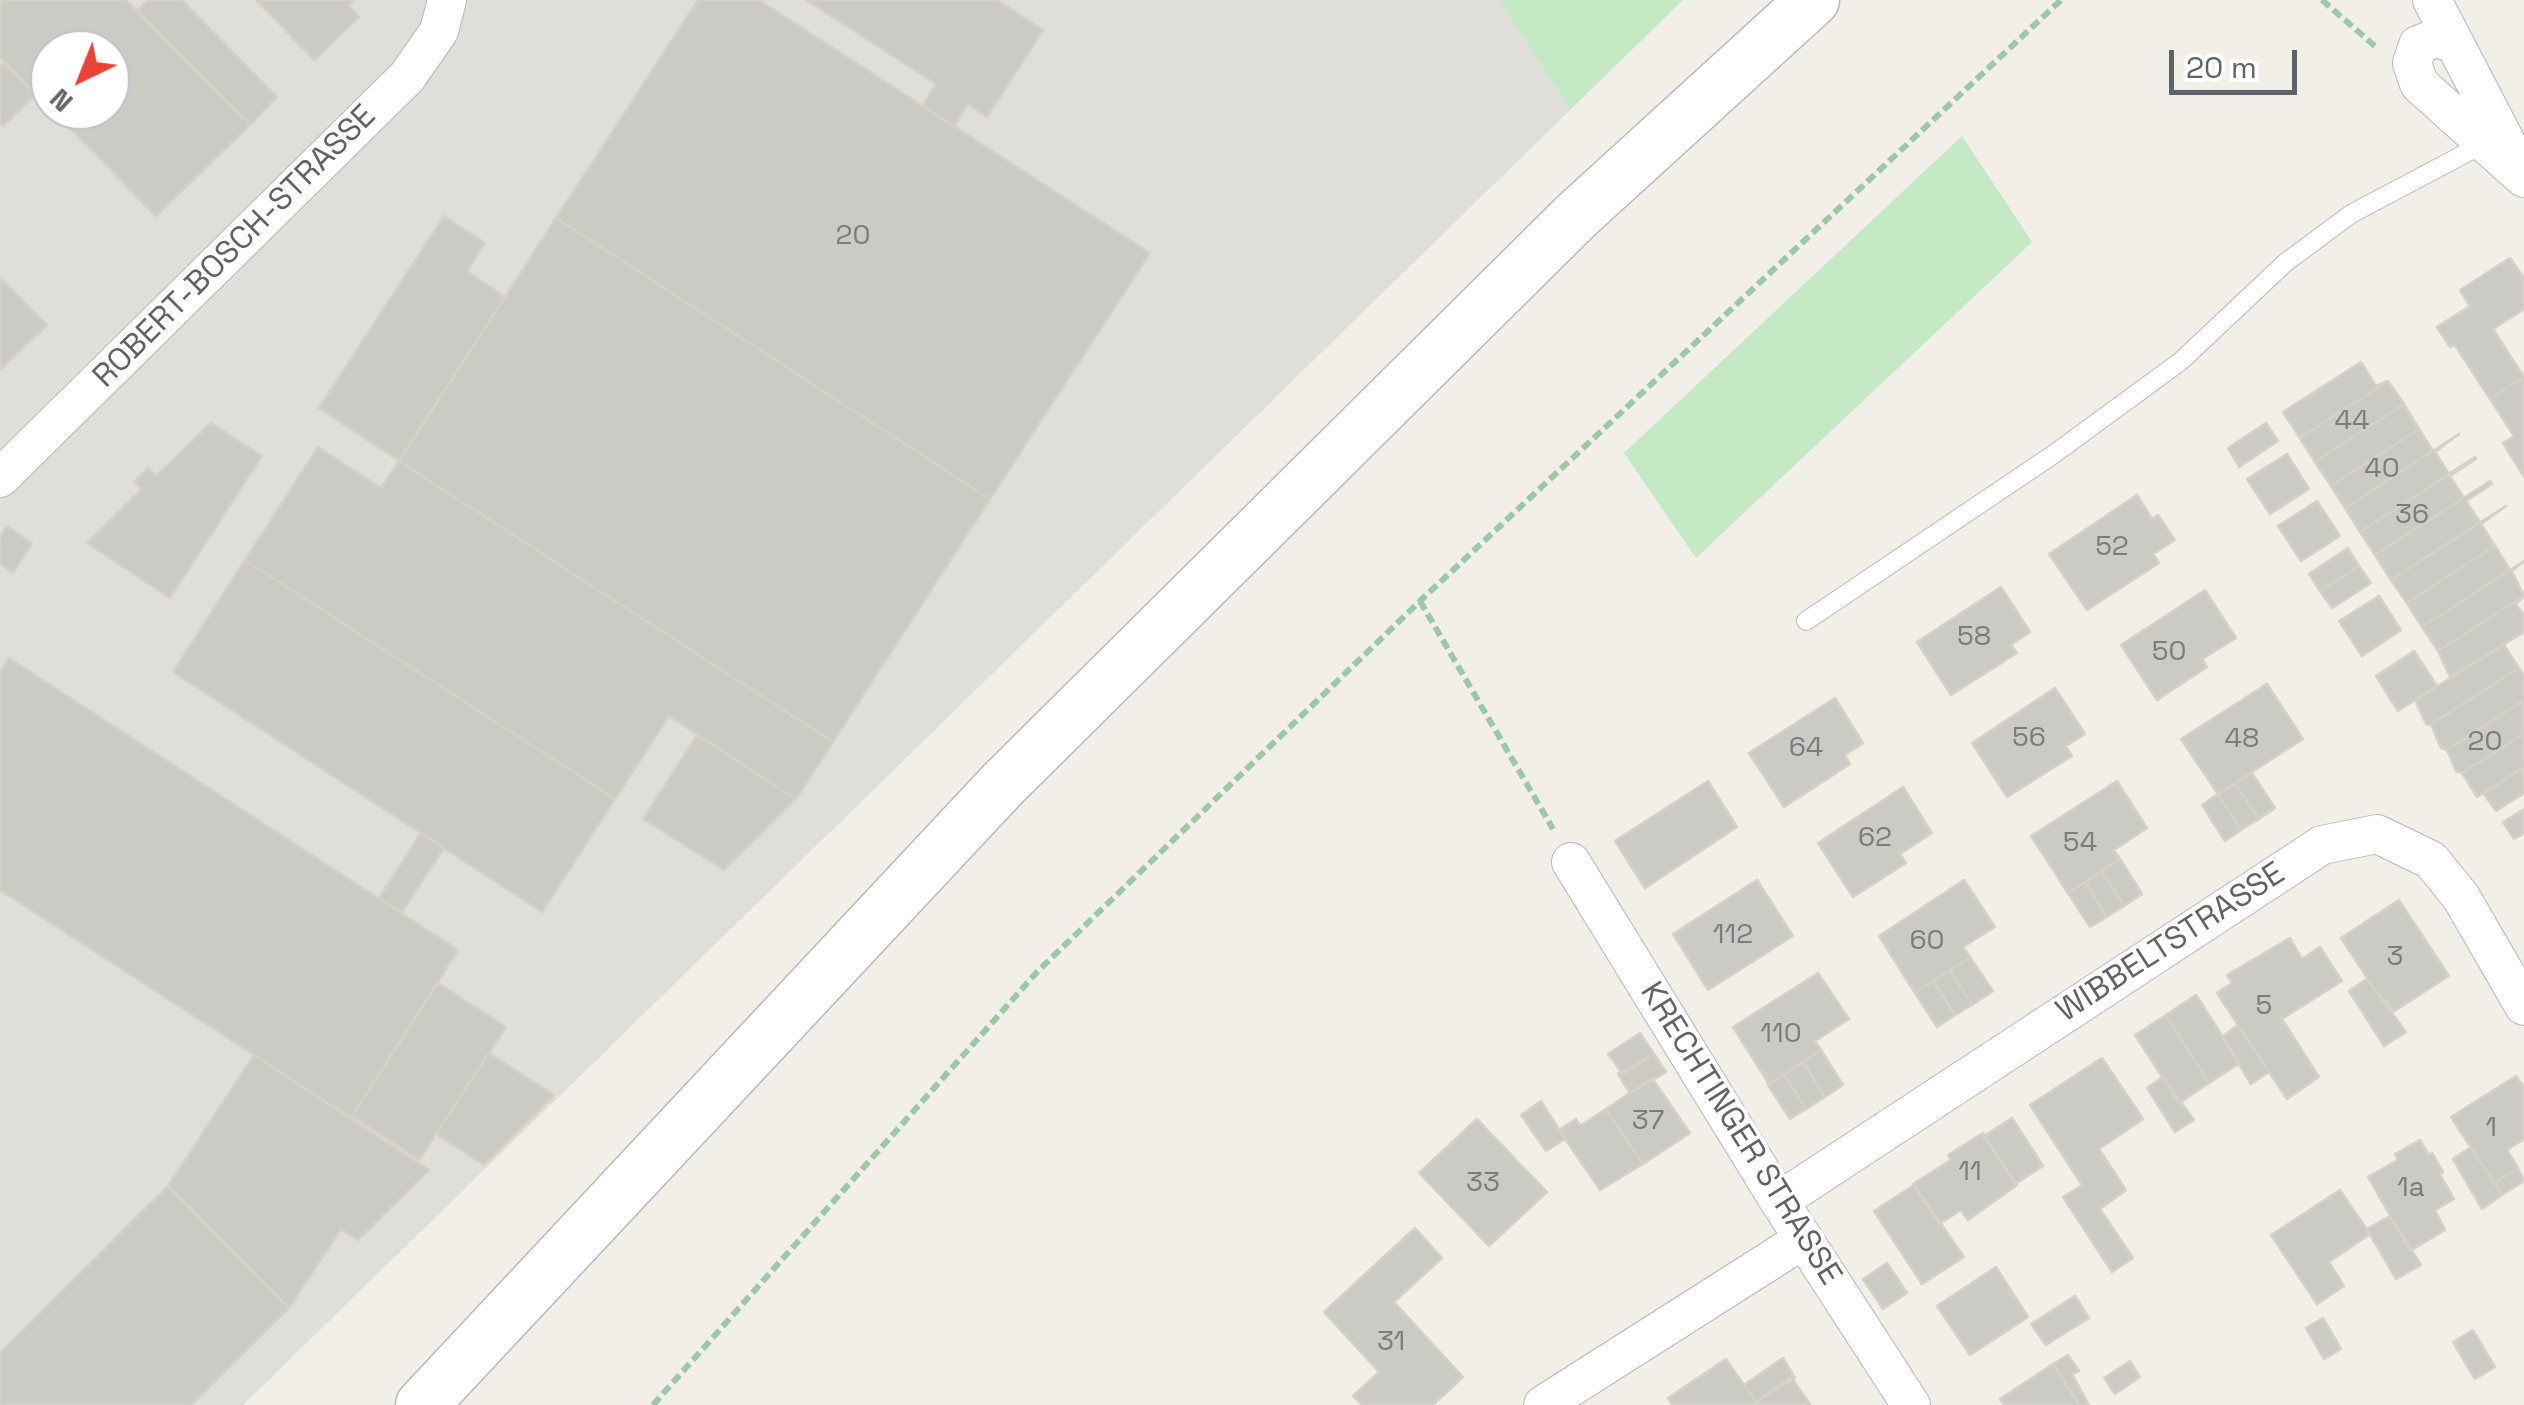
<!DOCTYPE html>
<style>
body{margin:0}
#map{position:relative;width:2524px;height:1405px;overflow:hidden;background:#f1efe8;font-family:"Space Grotesk",sans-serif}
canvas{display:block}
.north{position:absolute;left:30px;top:30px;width:100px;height:100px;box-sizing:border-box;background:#fff;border:2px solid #bfc1c3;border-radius:50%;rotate:223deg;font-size:28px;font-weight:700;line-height:40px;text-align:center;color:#5f6368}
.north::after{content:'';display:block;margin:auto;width:35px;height:45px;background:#ea4335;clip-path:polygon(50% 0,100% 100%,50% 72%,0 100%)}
.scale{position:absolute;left:2169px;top:50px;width:128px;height:45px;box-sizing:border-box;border:5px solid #5f6368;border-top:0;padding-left:12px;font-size:30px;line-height:35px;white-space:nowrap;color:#5f6368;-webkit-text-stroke:8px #fff;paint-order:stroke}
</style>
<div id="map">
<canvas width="2524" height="1405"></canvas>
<div class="north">N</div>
<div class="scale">20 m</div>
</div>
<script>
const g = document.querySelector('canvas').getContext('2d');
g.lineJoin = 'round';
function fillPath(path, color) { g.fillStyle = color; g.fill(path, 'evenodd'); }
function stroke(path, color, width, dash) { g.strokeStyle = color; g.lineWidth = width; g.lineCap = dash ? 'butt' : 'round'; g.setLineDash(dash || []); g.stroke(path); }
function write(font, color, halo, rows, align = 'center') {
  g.font = font + ' "Space Grotesk",sans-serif'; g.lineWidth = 8; g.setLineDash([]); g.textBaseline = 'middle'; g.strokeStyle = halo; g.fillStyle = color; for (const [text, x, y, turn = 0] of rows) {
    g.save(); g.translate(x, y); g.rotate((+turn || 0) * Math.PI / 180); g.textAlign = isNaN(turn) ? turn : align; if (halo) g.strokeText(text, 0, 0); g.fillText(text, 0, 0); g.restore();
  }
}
const industrial = new Path2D(`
 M 0,0 L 1499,0 L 1570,110 L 243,1405 L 0,1405 ZM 50,50 L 110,50 L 110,110 L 50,110 Z`);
const green = new Path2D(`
 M 1499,0 L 1683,0 L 1570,110 Z
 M 1962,136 L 2032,242 L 1696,558 L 1624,453 Z`);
const building = new Path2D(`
 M 0,0 L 126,0 L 250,125 L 156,216 L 52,110 L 110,110 L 110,50 L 50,50 L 50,108 L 0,57 Z
 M 148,0 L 182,0 L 277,97 L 250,125 L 137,11 Z
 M 256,0 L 354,0 L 349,6 L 359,17 L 315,60 Z
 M 698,0 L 759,0 L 1150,253 L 990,499 L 556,218 Z
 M 806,0 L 997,0 L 1043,30 L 987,117 L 968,104 L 954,127 L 922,106 L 936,84 Z
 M 4,63 L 35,95 L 3,126 L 0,124 L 0,66 Z
 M 444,216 L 485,243 L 467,271 L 505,297 L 399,461 L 319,408 Z
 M 556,218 L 990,499 L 833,742 L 399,461 Z
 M 2510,258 L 2524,278 L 2524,309 L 2493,329 L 2524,377 L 2490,399 L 2455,345 L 2450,347 L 2437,327 L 2470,306 L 2460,290 Z
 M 0,277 L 47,325 L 0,370 Z
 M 2361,362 L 2376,386 L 2388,381 L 2300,438 L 2283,412 Z
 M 2524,377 L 2524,477 L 2503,443 L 2514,436 L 2490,399 Z
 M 2388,381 L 2404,404 L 2315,462 L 2300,438 Z
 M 2404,404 L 2419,429 L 2331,486 L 2315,462 Z
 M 211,423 L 262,456 L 170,598 L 87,543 L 142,489 L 134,482 L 148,468 L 156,476 Z
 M 2266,423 L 2278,441 L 2239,467 L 2228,448 Z
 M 2419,429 L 2433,451 L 2345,508 L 2331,486 Z
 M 2459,434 L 2435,452 L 2449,474 L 2360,532 L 2345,508 Z
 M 318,447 L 381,488 L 399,461 L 833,742 L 796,799 L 669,716 L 615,799 L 245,560 Z
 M 2287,454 L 2309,489 L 2270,514 L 2247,479 Z
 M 2475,457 L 2476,459 L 2450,476 L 2464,498 L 2375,555 L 2360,532 Z
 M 2490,481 L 2492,484 L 2466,501 L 2480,522 L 2391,580 L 2375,555 Z
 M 2137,495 L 2152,519 L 2158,515 L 2175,540 L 2153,554 L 2159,563 L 2087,610 L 2049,554 Z
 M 2317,501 L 2340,536 L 2301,561 L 2278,526 Z
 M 2506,506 L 2481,524 L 2495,546 L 2407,603 L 2391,580 Z
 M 7,526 L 32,543 L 13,573 L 0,564 L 0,537 Z
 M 2495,546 L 2510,570 L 2422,627 L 2407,603 Z
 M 2348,548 L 2359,566 L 2320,591 L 2309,574 Z
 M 245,560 L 615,799 L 542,912 L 173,672 Z
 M 2524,561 L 2512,571 L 2524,596 L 2438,651 L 2422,627 Z
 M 2359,566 L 2371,583 L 2332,608 L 2320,591 Z
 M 2001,587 L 2030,632 L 2011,645 L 2017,653 L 1951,695 L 1917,642 Z
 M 2205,590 L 2236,638 L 2202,659 L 2207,667 L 2157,700 L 2121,645 Z
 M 2379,596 L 2401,630 L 2362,656 L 2339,621 Z
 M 2524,596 L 2516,604 L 2524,615 L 2524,632 L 2450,677 L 2438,651 Z
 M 2504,645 L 2519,668 L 2430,725 L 2426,724 L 2415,700 Z
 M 2414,651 L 2437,686 L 2398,711 L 2376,676 Z
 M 9,658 L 458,950 L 351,1118 L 0,890 L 0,672 Z
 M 2519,668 L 2524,676 L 2524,700 L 2447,750 L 2441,748 L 2431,724 Z
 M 2267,684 L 2303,739 L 2218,794 L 2181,739 Z
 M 2055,688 L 2085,734 L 2066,746 L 2072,756 L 2007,797 L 1972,743 Z
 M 1835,698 L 1863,743 L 1845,755 L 1850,764 L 1784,807 L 1749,753 Z
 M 2524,700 L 2524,734 L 2462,773 L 2456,771 L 2447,750 Z
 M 2524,734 L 2524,767 L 2477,797 L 2462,773 Z
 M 697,735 L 796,799 L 724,870 L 643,819 Z
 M 2523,768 L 2524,793 L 2496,811 L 2484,794 Z
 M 2252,773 L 2275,808 L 2259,819 L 2235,784 Z
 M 1708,781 L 1737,827 L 1645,888 L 1615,841 Z
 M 2117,781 L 2147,828 L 2114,850 L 2120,859 L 2068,893 L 2031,836 Z
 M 2235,784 L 2259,819 L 2241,830 L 2218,794 Z
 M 1903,787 L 1932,833 L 1900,854 L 1906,863 L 1853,897 L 1818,843 Z
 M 2218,794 L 2241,830 L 2225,841 L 2202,805 Z
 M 2524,809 L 2524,833 L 2514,839 L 2503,822 Z
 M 421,833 L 444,848 L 402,912 L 379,898 Z
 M 2120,859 L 2142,894 L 2124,906 L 2102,871 Z
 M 2102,871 L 2124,906 L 2107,917 L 2085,882 Z
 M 1757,880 L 1793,936 L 1708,990 L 1673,934 Z
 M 1964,880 L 1995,927 L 1963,947 L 1970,957 L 1915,993 L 1879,936 Z
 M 2085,882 L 2107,917 L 2090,927 L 2068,893 Z
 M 2399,900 L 2449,976 L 2393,1012 L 2386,1000 L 2383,1002 L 2341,938 Z
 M 2290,938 L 2302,959 L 2320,947 L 2342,981 L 2282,1019 L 2319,1077 L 2287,1099 L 2217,993 L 2232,983 L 2227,975 Z
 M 1970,957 L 1993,991 L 1972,1005 L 1950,970 Z
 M 1950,970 L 1972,1005 L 1955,1015 L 1933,981 Z
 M 1818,973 L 1849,1019 L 1815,1041 L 1821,1050 L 1769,1084 L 1733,1027 Z
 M 2367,979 L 2406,1032 L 2384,1046 L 2349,991 Z
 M 1933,981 L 1955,1015 L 1937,1027 L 1915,993 Z
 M 438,983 L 506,1027 L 419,1160 L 352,1116 Z
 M 2196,995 L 2240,1063 L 2209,1083 L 2166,1015 Z
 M 2166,1015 L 2209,1083 L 2179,1103 L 2135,1035 Z
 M 2238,1025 L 2269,1072 L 2251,1084 L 2222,1037 Z
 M 1640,1033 L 1654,1054 L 1623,1074 L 1608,1054 Z
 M 1821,1050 L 1843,1085 L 1825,1097 L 1803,1062 Z
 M 489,1053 L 554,1095 L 484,1165 L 436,1134 Z
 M 1654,1054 L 1666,1072 L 1630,1093 L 1618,1074 Z
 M 254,1055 L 429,1170 L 358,1240 L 341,1229 L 289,1308 L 168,1186 Z
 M 2102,1058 L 2143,1119 L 2099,1149 L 2126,1190 L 2100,1209 L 2133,1258 L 2112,1272 L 2063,1197 L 2082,1185 L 2030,1105 Z
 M 1803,1062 L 1825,1097 L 1806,1109 L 1784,1074 Z
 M 1784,1074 L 1806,1109 L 1790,1119 L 1768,1085 Z
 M 2516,1076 L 2524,1088 L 2524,1139 L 2507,1150 L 2518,1168 L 2494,1183 L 2451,1117 Z
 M 2163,1077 L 2194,1120 L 2175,1132 L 2147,1088 Z
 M 1652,1078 L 1690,1133 L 1643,1164 L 1606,1109 Z
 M 1541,1101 L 1565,1139 L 1546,1151 L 1521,1115 Z
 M 1606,1109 L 1643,1164 L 1600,1190 L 1559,1130 L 1576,1119 L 1580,1126 Z
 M 2012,1118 L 2043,1166 L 2015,1184 L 1984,1136 Z
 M 1477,1119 L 1547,1192 L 1489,1246 L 1419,1173 Z
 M 1983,1133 L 2017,1185 L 1968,1220 L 1961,1210 L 1939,1224 L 1913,1184 L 1951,1160 L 1948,1155 Z
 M 2420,1140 L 2429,1155 L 2432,1153 L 2443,1172 L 2440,1175 L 2454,1199 L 2435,1210 L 2445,1230 L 2410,1251 L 2368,1177 L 2398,1160 L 2395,1154 Z
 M 2471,1147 L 2502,1195 L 2482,1209 L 2453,1159 Z
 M 2518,1168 L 2524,1181 L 2502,1195 L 2495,1183 Z
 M 1914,1185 L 1964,1257 L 1922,1284 L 1874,1211 Z
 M 168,1186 L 289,1308 L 191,1405 L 0,1405 L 0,1353 Z
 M 2340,1190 L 2370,1234 L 2329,1262 L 2344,1286 L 2317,1304 L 2271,1235 Z
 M 2390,1216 L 2421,1265 L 2396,1279 L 2367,1229 Z
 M 1415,1228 L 1442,1258 L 1394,1302 L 1463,1377 L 1433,1405 L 1362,1405 L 1353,1396 L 1379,1372 L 1324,1312 Z
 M 1887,1263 L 1907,1293 L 1883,1309 L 1863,1279 Z
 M 1996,1267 L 2028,1317 L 1970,1355 L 1937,1306 Z
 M 2075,1296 L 2089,1318 L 2046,1345 L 2031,1324 Z
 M 2323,1318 L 2341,1349 L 2324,1359 L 2306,1328 Z
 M 2473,1330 L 2495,1367 L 2475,1379 L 2453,1342 Z
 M 2068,1355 L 2079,1371 L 2072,1374 L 2089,1405 L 2079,1405 L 2053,1364 Z
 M 1783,1358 L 1795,1378 L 1756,1402 L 1744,1385 Z
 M 1726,1359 L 1757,1404 L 1672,1405 L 1668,1398 Z
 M 2130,1361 L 2140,1377 L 2115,1394 L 2104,1378 Z
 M 2053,1364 L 2079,1405 L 2004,1405 L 2000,1399 Z
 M 1791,1377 L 1810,1404 L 1755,1405 L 1756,1402 Z`);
const path = new Path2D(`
 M 2322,0 L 2376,47
 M 1420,601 L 1553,829
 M 653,1405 L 1037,972 L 1420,601 L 2061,0`);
const lane = new Path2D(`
 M 1806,621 L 2054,454 L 2181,361 L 2285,263 L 2351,214 L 2485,143`);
const street = new Path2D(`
 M 2432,0 L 2455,44
 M 2524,177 L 2455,44 L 2436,38 L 2418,45 L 2412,63 L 2419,84 L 2524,178
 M 0,478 L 407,77 L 439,31 L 447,0
 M 1571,862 L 1779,1201 L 1911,1405
 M 1779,1201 L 2322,845 L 2377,834 L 2431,860 L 2461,897 L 2524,1006
 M 1543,1405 L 1804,1239`);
const secondary = new Path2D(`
 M 422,1405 L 1003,784 L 1576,216 L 1813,0`);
const numberNames = [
 ["20",853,236],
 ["44",2352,421],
 ["40",2382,469],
 ["36",2412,515],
 ["52",2112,547],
 ["58",1974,637],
 ["50",2169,652],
 ["56",2029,738],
 ["48",2242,739],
 ["20",2485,742],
 ["64",1806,748],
 ["62",1875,838],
 ["54",2080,843],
 ["112",1733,935],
 ["60",1927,941],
 ["3",2395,957],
 ["5",2264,1006],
 ["110",1781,1034],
 ["37",1648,1121],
 ["1",2491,1128],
 ["11",1970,1172],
 ["33",1483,1183],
 ["1a",2411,1188],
 ["31",1391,1342]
];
const streetNames = [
 ["ROBERT-BOSCH-STRASSE",235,247,-45],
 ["WIBBELTSTRASSE",2171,943,-33],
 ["KRECHTINGER STRASSE",1740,1134,58]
];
fillPath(industrial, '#e0deda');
fillPath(green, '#c5e8c5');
fillPath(building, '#cccac5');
stroke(building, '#d6d1c6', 2.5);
stroke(lane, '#b5b8bc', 20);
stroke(street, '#b5b8bc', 40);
stroke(secondary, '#b6babf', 55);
stroke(path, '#9cc7a9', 6, [10, 5]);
stroke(lane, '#fff', 18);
stroke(street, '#fff', 38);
stroke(secondary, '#fff', 52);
write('28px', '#7a7d7f', null, numberNames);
write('32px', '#5f6368', '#fff', streetNames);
</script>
